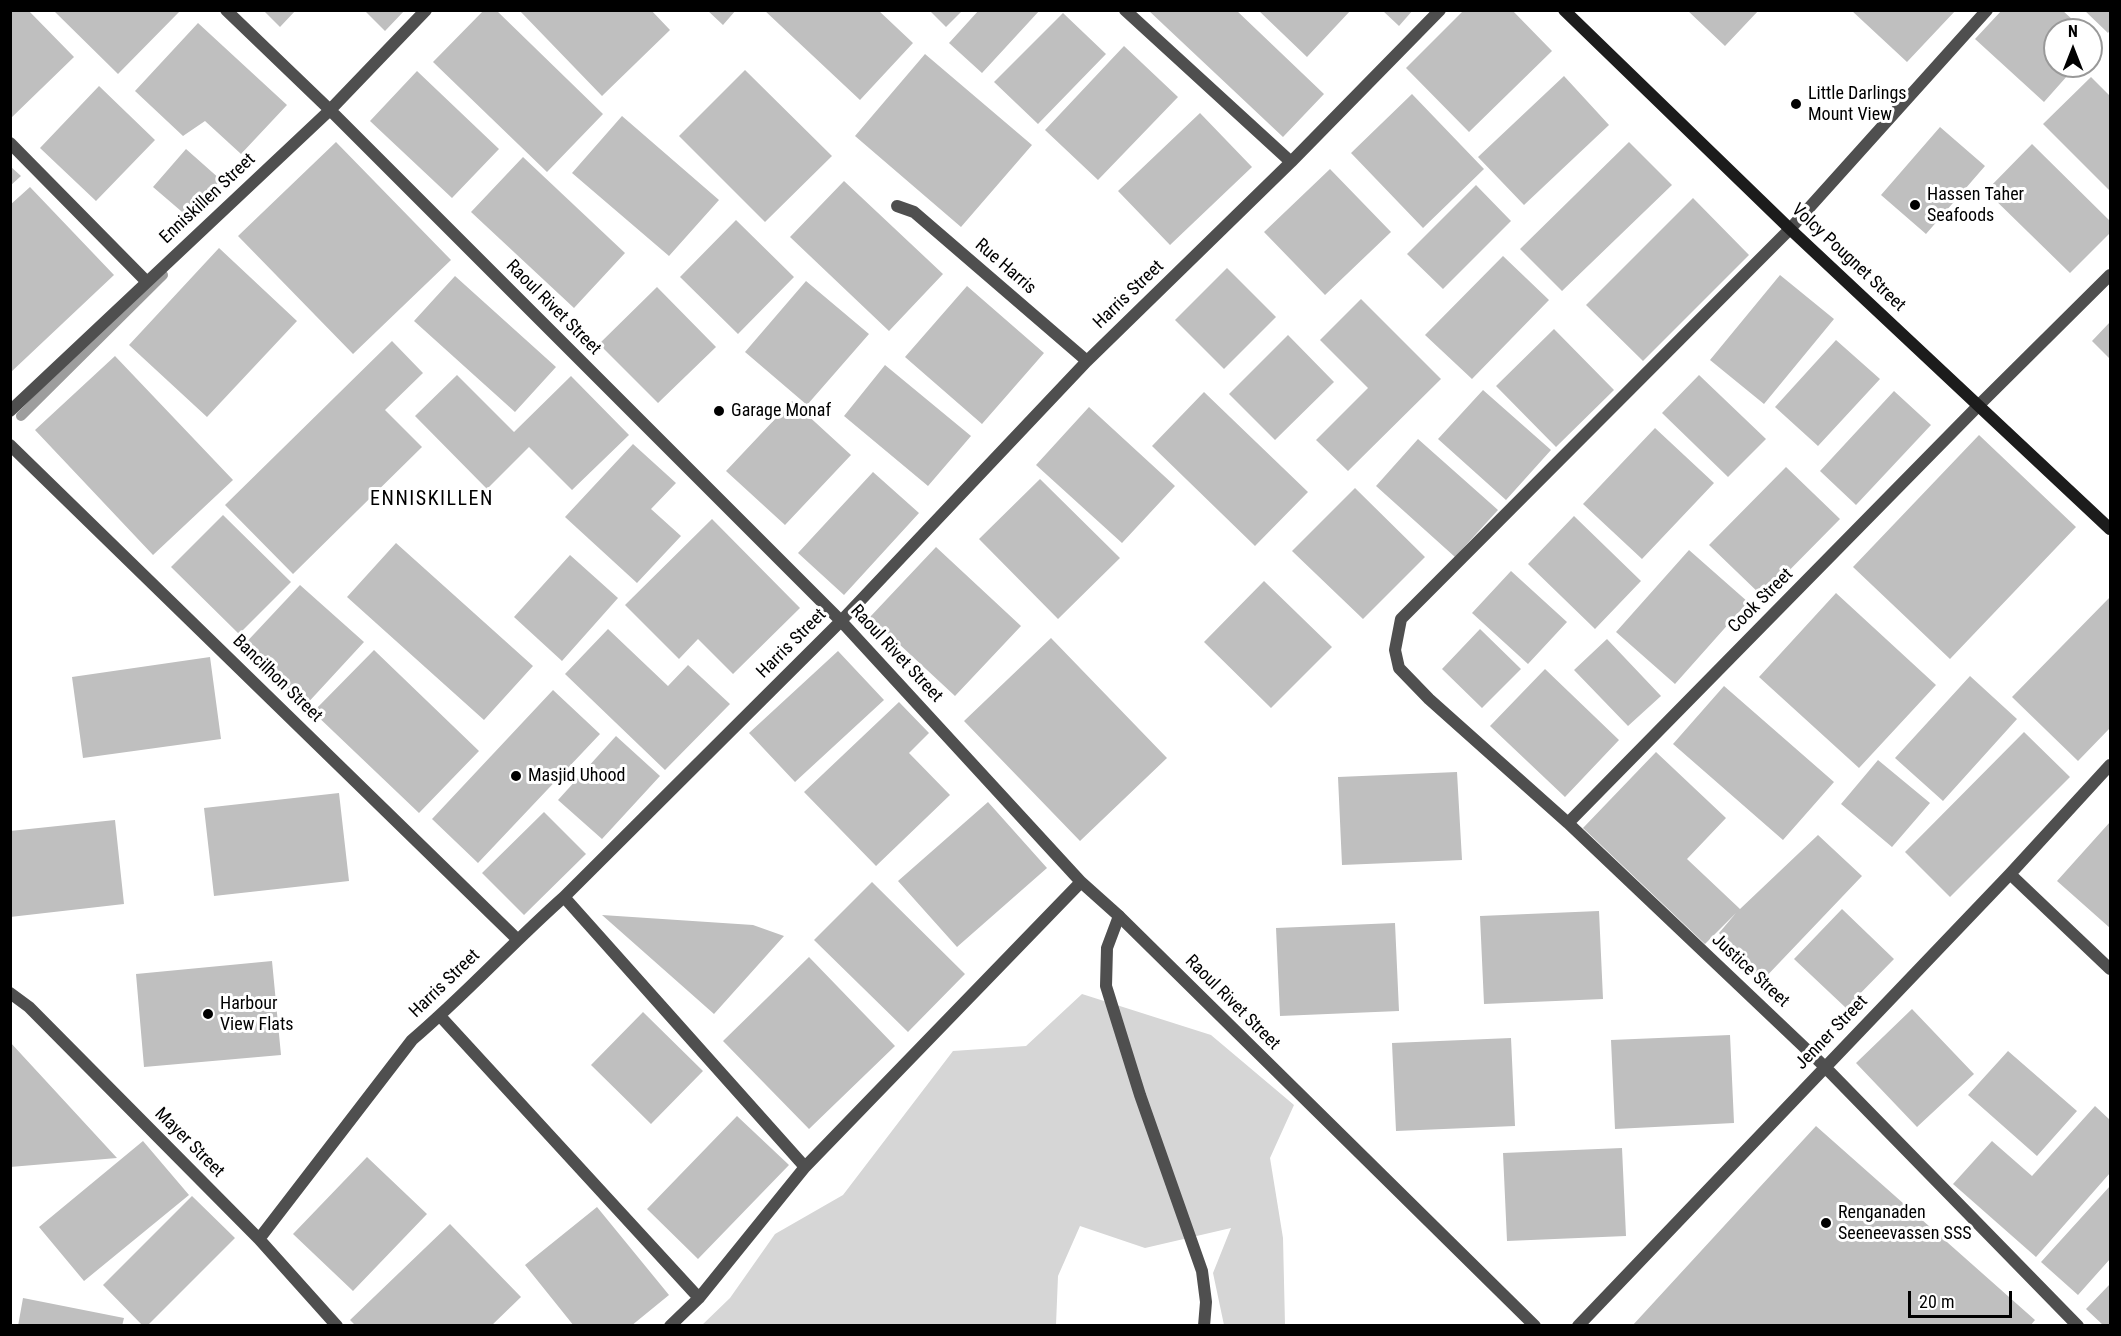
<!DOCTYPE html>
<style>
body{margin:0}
#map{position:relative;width:2121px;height:1336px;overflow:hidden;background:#fff;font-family:"Roboto Condensed",sans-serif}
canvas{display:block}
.frame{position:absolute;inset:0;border:12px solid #000;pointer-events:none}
.north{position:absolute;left:2043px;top:18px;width:60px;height:60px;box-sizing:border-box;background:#fff;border:2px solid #999;border-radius:50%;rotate:0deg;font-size:16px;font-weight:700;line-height:24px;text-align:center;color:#000}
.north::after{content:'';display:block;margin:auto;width:21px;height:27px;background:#000;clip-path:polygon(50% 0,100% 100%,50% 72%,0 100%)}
.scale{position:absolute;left:1908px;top:1291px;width:104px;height:27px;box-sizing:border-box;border:3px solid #000;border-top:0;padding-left:8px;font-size:18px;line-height:21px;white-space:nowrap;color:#000;-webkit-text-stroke:4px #fff;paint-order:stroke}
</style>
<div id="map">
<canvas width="2121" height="1336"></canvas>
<div class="frame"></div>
<div class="north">N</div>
<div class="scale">20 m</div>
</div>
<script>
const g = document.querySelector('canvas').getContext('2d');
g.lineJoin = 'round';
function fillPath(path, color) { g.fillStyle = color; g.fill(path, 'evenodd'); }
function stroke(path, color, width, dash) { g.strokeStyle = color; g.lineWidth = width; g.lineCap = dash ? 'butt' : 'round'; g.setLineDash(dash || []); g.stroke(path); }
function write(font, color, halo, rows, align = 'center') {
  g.font = font + ' "Roboto Condensed",sans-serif'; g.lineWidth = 6; g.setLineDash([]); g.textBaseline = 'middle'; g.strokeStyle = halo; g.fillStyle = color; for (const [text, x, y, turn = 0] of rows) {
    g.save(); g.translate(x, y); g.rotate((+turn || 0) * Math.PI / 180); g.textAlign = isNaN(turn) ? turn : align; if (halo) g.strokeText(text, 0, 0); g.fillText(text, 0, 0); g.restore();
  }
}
const green = new Path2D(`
 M 1082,994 L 1211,1035 L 1294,1105 L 1270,1158 L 1283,1238 L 1285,1325 L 1224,1325 L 1213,1273 L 1231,1228 L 1145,1248 L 1080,1226 L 1058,1276 L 1056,1325 L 701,1326 L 730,1298 L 775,1234 L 843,1195 L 953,1051 L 1026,1046 Z`);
const stream = new Path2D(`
 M 21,416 L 163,275`);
const building = new Path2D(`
 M 10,10 L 28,10 L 74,57 L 10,119 Z
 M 53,10 L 181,10 L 118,74 Z
 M 263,10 L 296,10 L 280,27 Z
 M 364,10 L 405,10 L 385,31 Z
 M 484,10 L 496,10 L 603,114 L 547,172 L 433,62 Z
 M 519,10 L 651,10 L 670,30 L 602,96 Z
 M 707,10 L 736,10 L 723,25 Z
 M 764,10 L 878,10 L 913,43 L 860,100 Z
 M 929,10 L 963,10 L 946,27 Z
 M 979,10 L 1040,10 L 982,73 L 949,43 Z
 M 1148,10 L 1236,10 L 1324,94 L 1283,137 Z
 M 1258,10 L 1351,10 L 1307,57 Z
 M 1382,10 L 1413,10 L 1399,26 Z
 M 1464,10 L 1512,10 L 1552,51 L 1469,132 L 1406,68 Z
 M 1687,10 L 1759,10 L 1725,46 Z
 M 1851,10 L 1956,10 L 1907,62 Z
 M 2002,10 L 2062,10 L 2084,30 L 2055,30 L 2055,66 L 2076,66 L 2044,102 L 1975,39 Z
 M 2084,10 L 2110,10 L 2110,30 L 2108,33 Z
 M 1063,13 L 1106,54 L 1038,124 L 994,82 Z
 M 198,23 L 287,105 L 241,154 L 205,121 L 183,136 L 135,91 Z
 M 1124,46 L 1178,97 L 1098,180 L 1045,130 Z
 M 925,54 L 1032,145 L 961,227 L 855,136 Z
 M 745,70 L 832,156 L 765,222 L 679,136 Z
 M 417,71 L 499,149 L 452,198 L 370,121 Z
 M 1564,76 L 1609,125 L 1524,205 L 1478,157 Z
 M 2091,77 L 2110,96 L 2110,191 L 2043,124 Z
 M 99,86 L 155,140 L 96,201 L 40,148 Z
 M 1412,94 L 1484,169 L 1423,228 L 1351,153 Z
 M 1200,113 L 1252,167 L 1170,245 L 1118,191 Z
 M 622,116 L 719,200 L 669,256 L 572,173 Z
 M 1940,127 L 1985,166 L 1926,234 L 1881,195 Z
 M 336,142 L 451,260 L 353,354 L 238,236 Z
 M 1629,142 L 1672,185 L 1562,291 L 1520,249 Z
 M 2032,144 L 2110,221 L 2110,233 L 2070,273 L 1986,191 Z
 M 186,149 L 221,180 L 188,217 L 153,187 Z
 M 523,157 L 625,253 L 574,308 L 471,212 Z
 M 10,166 L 21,176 L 10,186 Z
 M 1330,169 L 1391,232 L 1325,295 L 1264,232 Z
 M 844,181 L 943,274 L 889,331 L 790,237 Z
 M 1476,185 L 1511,221 L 1443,289 L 1407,254 Z
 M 30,187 L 114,275 L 10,373 L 10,205 Z
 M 1693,198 L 1749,255 L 1643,361 L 1586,305 Z
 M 736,220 L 794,277 L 738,334 L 680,277 Z
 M 219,248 L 297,321 L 207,417 L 129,345 Z
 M 1503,256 L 1549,300 L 1472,379 L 1425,335 Z
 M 1227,268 L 1276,317 L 1224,369 L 1175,320 Z
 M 1780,275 L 1834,319 L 1764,404 L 1710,360 Z
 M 455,276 L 556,367 L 515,412 L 414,321 Z
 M 806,281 L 869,334 L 807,405 L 745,352 Z
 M 967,286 L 1044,353 L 982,424 L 905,357 Z
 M 657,287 L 716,347 L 658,403 L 599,344 Z
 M 1361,299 L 1441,379 L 1348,471 L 1316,440 L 1368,388 L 1320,340 Z
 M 2110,322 L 2110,359 L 2092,341 Z
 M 1554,329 L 1614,390 L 1556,447 L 1496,386 Z
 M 1288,335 L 1334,382 L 1275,440 L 1229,394 Z
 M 1836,340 L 1880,379 L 1818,446 L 1775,407 Z
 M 392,341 L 423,373 L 385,410 L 422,447 L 293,574 L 225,505 Z
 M 115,356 L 233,480 L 153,555 L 35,430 Z
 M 885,365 L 971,436 L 928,486 L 844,416 Z
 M 457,375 L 514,432 L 571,376 L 629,435 L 572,490 L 529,447 L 487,489 L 415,416 Z
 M 1699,375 L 1766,439 L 1728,477 L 1662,413 Z
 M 1483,390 L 1551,450 L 1506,500 L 1438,439 Z
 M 1894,391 L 1931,425 L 1856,505 L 1820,471 Z
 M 1204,392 L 1308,492 L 1255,546 L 1152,446 Z
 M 792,401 L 851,455 L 785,525 L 726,471 Z
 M 1089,407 L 1175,486 L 1122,543 L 1036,465 Z
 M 1655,428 L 1714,483 L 1642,559 L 1583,504 Z
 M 1979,435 L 2076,527 L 1950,659 L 1853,567 Z
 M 1418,439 L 1498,510 L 1455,557 L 1376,486 Z
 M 633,444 L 676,483 L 651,509 L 681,536 L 637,583 L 565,517 Z
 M 1786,467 L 1840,519 L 1763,597 L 1709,545 Z
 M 873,472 L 919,513 L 844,595 L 798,553 Z
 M 1040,479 L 1120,558 L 1058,619 L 979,539 Z
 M 1355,488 L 1425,557 L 1363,619 L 1292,551 Z
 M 223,515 L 291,582 L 239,634 L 171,567 Z
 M 1574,516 L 1641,581 L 1595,629 L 1528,564 Z
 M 712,519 L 800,608 L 733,674 L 698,639 L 679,659 L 625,605 Z
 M 396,543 L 533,666 L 484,720 L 347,597 Z
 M 936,547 L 1021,626 L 955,696 L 870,617 Z
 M 1689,550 L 1748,602 L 1675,684 L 1616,632 Z
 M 570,555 L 618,598 L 562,661 L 514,617 Z
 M 1511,571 L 1567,622 L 1528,664 L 1472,613 Z
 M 1264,581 L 1332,647 L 1271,708 L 1204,642 Z
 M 300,585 L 364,642 L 304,707 L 240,649 Z
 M 1836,593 L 1936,685 L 1859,768 L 1759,677 Z
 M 2110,597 L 2110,728 L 2078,761 L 2012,697 Z
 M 608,629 L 668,686 L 688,665 L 730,704 L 665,770 L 565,674 Z
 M 1480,629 L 1521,669 L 1482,708 L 1442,669 Z
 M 1051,638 L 1167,758 L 1080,841 L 964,721 Z
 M 1607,639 L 1661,696 L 1628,726 L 1574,670 Z
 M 374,650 L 479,751 L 419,813 L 313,712 Z
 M 838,651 L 884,700 L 795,782 L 749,733 Z
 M 210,657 L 221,739 L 83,758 L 72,677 Z
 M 1545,669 L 1619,740 L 1565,797 L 1490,726 Z
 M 1970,676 L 2017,719 L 1943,801 L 1895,758 Z
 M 1724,686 L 1834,782 L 1783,840 L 1673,744 Z
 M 553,690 L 600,734 L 478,863 L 432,819 Z
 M 899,702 L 929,733 L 909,753 L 950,795 L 876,866 L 804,792 Z
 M 2024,732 L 2070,777 L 1950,897 L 1905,852 Z
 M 616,736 L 660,776 L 602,839 L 558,800 Z
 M 1656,752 L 1726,818 L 1687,859 L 1740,909 L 1818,835 L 1862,876 L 1760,983 L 1719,933 L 1736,913 L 1705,944 L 1583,828 Z
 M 1878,760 L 1930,803 L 1892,847 L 1841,804 Z
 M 1457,772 L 1462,860 L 1342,865 L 1338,777 Z
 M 339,793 L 349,881 L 214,896 L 204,808 Z
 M 988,802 L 1047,868 L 957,947 L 898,881 Z
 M 544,812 L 586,854 L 524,915 L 482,873 Z
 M 115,820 L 124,904 L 10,917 L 10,831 Z
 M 2110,822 L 2110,928 L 2057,881 Z
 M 872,882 L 965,974 L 908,1032 L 814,940 Z
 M 1842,909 L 1894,959 L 1846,1008 L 1794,959 Z
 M 1599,911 L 1603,999 L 1484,1004 L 1480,916 Z
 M 602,915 L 753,925 L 784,936 L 714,1014 Z
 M 1395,923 L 1399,1011 L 1280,1016 L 1276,928 Z
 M 809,957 L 895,1046 L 809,1129 L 723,1041 Z
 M 272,961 L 281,1055 L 144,1067 L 136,974 Z
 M 1912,1009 L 1974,1074 L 1917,1127 L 1856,1063 Z
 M 643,1012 L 703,1071 L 651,1124 L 591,1065 Z
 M 1730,1035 L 1734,1123 L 1615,1129 L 1611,1040 Z
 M 1511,1038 L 1515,1126 L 1396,1131 L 1392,1043 Z
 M 10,1042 L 117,1158 L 10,1167 Z
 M 2008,1051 L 2077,1111 L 2037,1156 L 1968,1095 Z
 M 2095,1106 L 2110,1120 L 2110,1173 L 2036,1257 L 1953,1184 L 1992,1141 L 2032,1176 Z
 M 737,1116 L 789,1165 L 698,1259 L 647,1209 Z
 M 1816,1126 L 2035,1320 L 2030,1326 L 1632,1326 Z
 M 143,1141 L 189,1195 L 84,1281 L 39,1227 Z
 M 1622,1148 L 1626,1236 L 1507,1241 L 1503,1153 Z
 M 367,1157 L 427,1214 L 353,1291 L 293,1234 Z
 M 2110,1186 L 2110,1259 L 2078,1295 L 2041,1262 Z
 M 192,1196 L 235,1238 L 147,1326 L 143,1326 L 103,1285 Z
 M 597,1207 L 669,1295 L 631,1326 L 574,1326 L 525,1265 Z
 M 450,1224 L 521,1297 L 491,1326 L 356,1326 L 350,1320 Z
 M 2110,1284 L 2110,1326 L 2104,1326 L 2086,1309 Z
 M 23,1298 L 124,1318 L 122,1326 L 18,1326 Z`);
const service = new Path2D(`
 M 1119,916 L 1107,948 L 1106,986 L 1140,1095 L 1202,1271 L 1206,1302 L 1204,1326`);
const minor = new Path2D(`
 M 226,10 L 330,110 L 841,621 L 1081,882 L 1119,916 L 1535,1326
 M 1125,10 L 1291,162
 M 1987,10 L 1790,229 L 1401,619 L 1395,650 L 1399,668 L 1429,699 L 1568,823 L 1824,1066 L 2078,1326
 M 10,143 L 146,281
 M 897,206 L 914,212 L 1087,361
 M 10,411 L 330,110 L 426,10
 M 10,445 L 517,939
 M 1568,823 L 1980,404 L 2110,275
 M 2010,874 L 2110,969
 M 564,897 L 805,1167
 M 10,993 L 29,1007 L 259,1239 L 337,1326
 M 440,1016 L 699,1298
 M 259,1239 L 412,1040 C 465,995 512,943 564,897 L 841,621 L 1087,361 L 1291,162 L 1440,10
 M 670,1326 L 699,1298 L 805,1167 L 1081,882
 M 1578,1326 L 2010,874 L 2110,765`);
const secondary = new Path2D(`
 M 1564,10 L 1790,229 L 2110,529`);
const markers = [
 [1796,104,6,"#000"],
 [1915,205,6,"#000"],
 [719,411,6,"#000"],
 [516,776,6,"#000"],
 [208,1014,6,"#000"],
 [1826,1223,6,"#000"]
];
const poiNames = [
 ["Little Darlings",1808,94],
 ["Mount View",1808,115],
 ["Hassen Taher",1927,195],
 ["Seafoods",1927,216],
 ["Garage Monaf",731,411],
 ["Masjid Uhood",528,776],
 ["Harbour",220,1004],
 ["View Flats",220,1025],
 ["Renganaden",1838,1213],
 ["Seeneevassen SSS",1838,1234]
];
const streetNames = [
 ["Enniskillen Street",208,199,-43],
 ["Volcy Pougnet Street",1848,258,43],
 ["Rue Harris",1005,267,41],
 ["Harris Street",1129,295,-44],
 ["Raoul Rivet Street",553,308,45],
 ["Cook Street",1761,601,-45],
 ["Harris Street",792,644,-45],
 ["Raoul Rivet Street",896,654,47],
 ["Bancilhon Street",277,679,44],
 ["Justice Street",1750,971,43],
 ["Harris Street",445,984,-44],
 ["Raoul Rivet Street",1232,1003,45],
 ["Jenner Street",1832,1033,-46],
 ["Mayer Street",189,1143,45]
];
const neighbourhoodNames = [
 ["ENNISKILLEN",432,500]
];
fillPath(green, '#d6d6d6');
stroke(stream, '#9d9d9d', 10);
fillPath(building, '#bfbfbf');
stroke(service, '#4f4f4f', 12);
stroke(minor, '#4f4f4f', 12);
stroke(secondary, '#1c1c1c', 12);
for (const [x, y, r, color] of markers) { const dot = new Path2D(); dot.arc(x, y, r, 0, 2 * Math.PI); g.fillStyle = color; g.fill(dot); stroke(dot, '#fff', 2); }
write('18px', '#000', '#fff', poiNames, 'left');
write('18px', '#000', '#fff', streetNames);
g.letterSpacing = '1.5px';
write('20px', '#000', '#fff', neighbourhoodNames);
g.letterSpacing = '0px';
</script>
